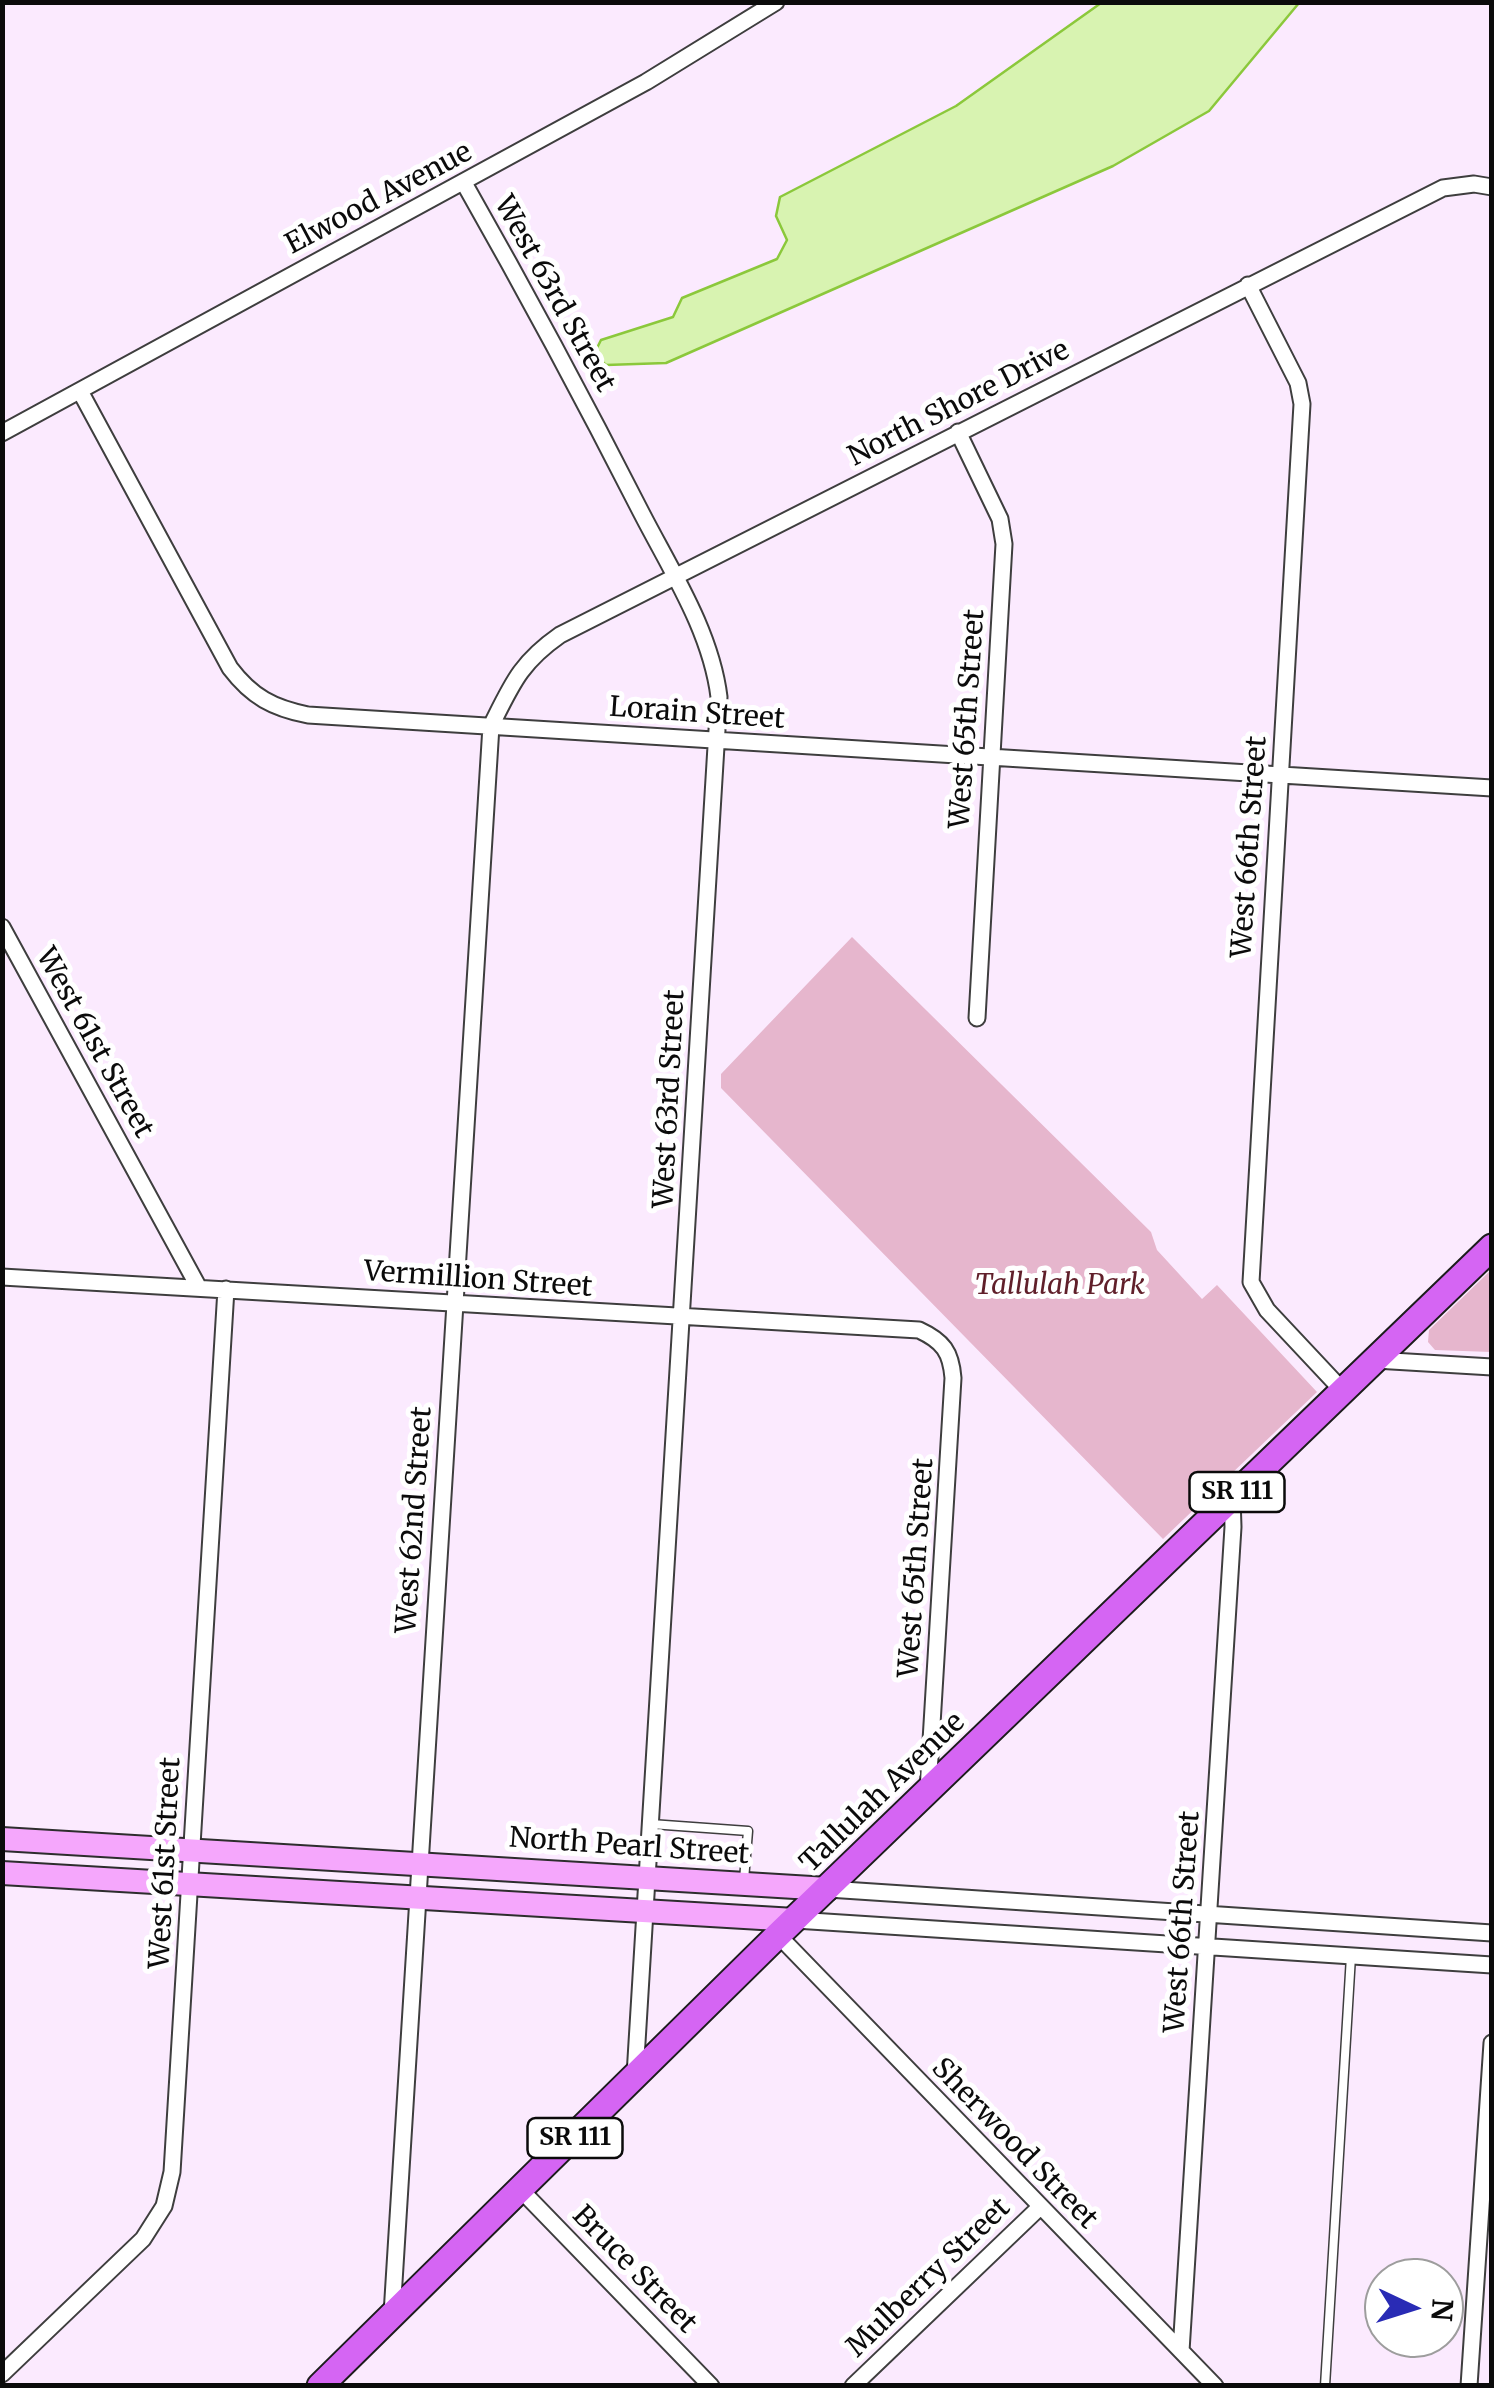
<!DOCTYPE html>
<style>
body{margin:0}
#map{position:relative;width:1494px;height:2388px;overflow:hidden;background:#fbeafe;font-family:Merriweather,serif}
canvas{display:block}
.frame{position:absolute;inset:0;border:5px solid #0b0b0b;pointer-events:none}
.north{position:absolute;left:1364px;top:2258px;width:100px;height:100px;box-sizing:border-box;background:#fff;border:2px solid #9d9d9d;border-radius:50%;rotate:94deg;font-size:28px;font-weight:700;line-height:40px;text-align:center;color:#0b0b0b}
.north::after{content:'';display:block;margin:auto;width:35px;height:45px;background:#292bb5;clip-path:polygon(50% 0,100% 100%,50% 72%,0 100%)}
</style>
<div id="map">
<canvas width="1494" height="2388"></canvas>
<div class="frame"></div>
<div class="north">N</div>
</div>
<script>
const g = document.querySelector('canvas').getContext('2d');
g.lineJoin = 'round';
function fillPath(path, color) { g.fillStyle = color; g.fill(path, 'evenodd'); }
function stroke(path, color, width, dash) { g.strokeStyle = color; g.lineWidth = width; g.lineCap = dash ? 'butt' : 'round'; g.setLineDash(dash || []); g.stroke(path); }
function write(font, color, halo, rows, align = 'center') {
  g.font = font + ' Merriweather,serif'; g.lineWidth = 10; g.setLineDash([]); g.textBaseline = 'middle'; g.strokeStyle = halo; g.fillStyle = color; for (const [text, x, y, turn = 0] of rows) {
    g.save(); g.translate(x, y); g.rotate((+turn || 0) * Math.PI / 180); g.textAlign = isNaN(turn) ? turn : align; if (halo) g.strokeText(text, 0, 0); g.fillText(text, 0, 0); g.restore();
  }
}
const green = new Path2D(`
 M 852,937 L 1151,1232 L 1157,1250 L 1202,1299 L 1217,1285 L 1317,1392 L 1163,1539 L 721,1088 L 721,1074 Z
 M 1491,1270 L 1491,1352 L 1435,1350 L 1428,1342 L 1429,1330 Z`);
const water = new Path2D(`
 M 1101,3 L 1299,3 L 1209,111 L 1113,166 L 666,363 L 606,365 L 594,354 L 601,340 L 673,317 L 682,298 L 777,259 L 787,240 L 776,216 L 780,197 L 956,106 Z`);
const lane = new Path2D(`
 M 651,1824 L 748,1831 L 744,1880
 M 1325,2386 L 1351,1956`);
const street = new Path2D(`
 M 464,183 C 526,292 585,402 642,514 C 672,572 711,632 719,697 L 635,2075
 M 1248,285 L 1298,383 L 1302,404 L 1251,1282 L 1267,1310 L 1342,1390
 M 80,391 L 230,668 C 252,697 273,708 308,715 L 1492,788
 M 958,432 L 1000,519 L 1004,544 L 977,1018
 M 2,433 L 646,82 L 776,2
 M 2,927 L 199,1288
 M 2,1277 L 919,1330 C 943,1341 951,1352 953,1378 L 928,1790
 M 1375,1360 L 1492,1367
 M 828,1889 L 1492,1933
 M 795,1920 L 1492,1965
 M 778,1935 L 1215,2386
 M 521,2190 L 711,2386
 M 392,2314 L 491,726 C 512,684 520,663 560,635 L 1443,188 L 1474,184 L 1492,187
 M 1181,2351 L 1233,1527 L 1232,1497
 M 2,2374 L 143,2239 L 164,2206 L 172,2172 L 226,1289
 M 853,2386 L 1040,2207
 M 1469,2386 L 1492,2043`);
const secondary = new Path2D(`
 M 2,1839 L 828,1889
 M 2,1873 L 795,1920`);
const primary = new Path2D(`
 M 320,2386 L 778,1935 L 1492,1247`);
const shields = [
 [1237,1492,95],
 [575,2138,95]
];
const shieldNames = [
 ["SR 111",1237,1492],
 ["SR 111",575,2138]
];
const streetNames = [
 ["Elwood Avenue",379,199,-28],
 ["West 63rd Street",554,294,61],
 ["North Shore Drive",959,404,-27],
 ["Lorain Street",697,714,4],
 ["West 65th Street",968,719,-86],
 ["West 66th Street",1250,847,-86],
 ["West 61st Street",94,1043,61],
 ["West 63rd Street",670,1099,-87],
 ["Vermillion Street",478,1280,4],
 ["West 62nd Street",415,1520,-86],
 ["West 65th Street",917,1568,-86],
 ["Tallulah Avenue",883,1793,-44],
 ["North Pearl Street",629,1847,4],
 ["West 61st Street",166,1863,-87],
 ["West 66th Street",1183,1922,-86],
 ["Sherwood Street",1014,2144,46],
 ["Bruce Street",634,2270,46],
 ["Mulberry Street",929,2278,-44]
];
const parkNames = [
 ["Tallulah Park",1060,1286]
];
fillPath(green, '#e6b6cd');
fillPath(water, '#d8f3b1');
stroke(water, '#8bc83b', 2.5);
stroke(lane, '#3e3e3e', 11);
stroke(street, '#3e3e3e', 19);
stroke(secondary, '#2d2d2d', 26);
stroke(primary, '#1c1c1c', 29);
stroke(lane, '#fff', 8);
stroke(street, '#fff', 15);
stroke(secondary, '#f5a7fc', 22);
stroke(primary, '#d565f3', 25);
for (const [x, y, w] of shields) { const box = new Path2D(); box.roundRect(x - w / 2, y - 20, w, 40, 8); g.fillStyle = '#fff'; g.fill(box); stroke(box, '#0b0b0b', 2.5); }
write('bold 25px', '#0b0b0b', null, shieldNames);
write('28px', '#0b0b0b', '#fff', streetNames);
write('italic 28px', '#601f2a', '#fff', parkNames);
</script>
